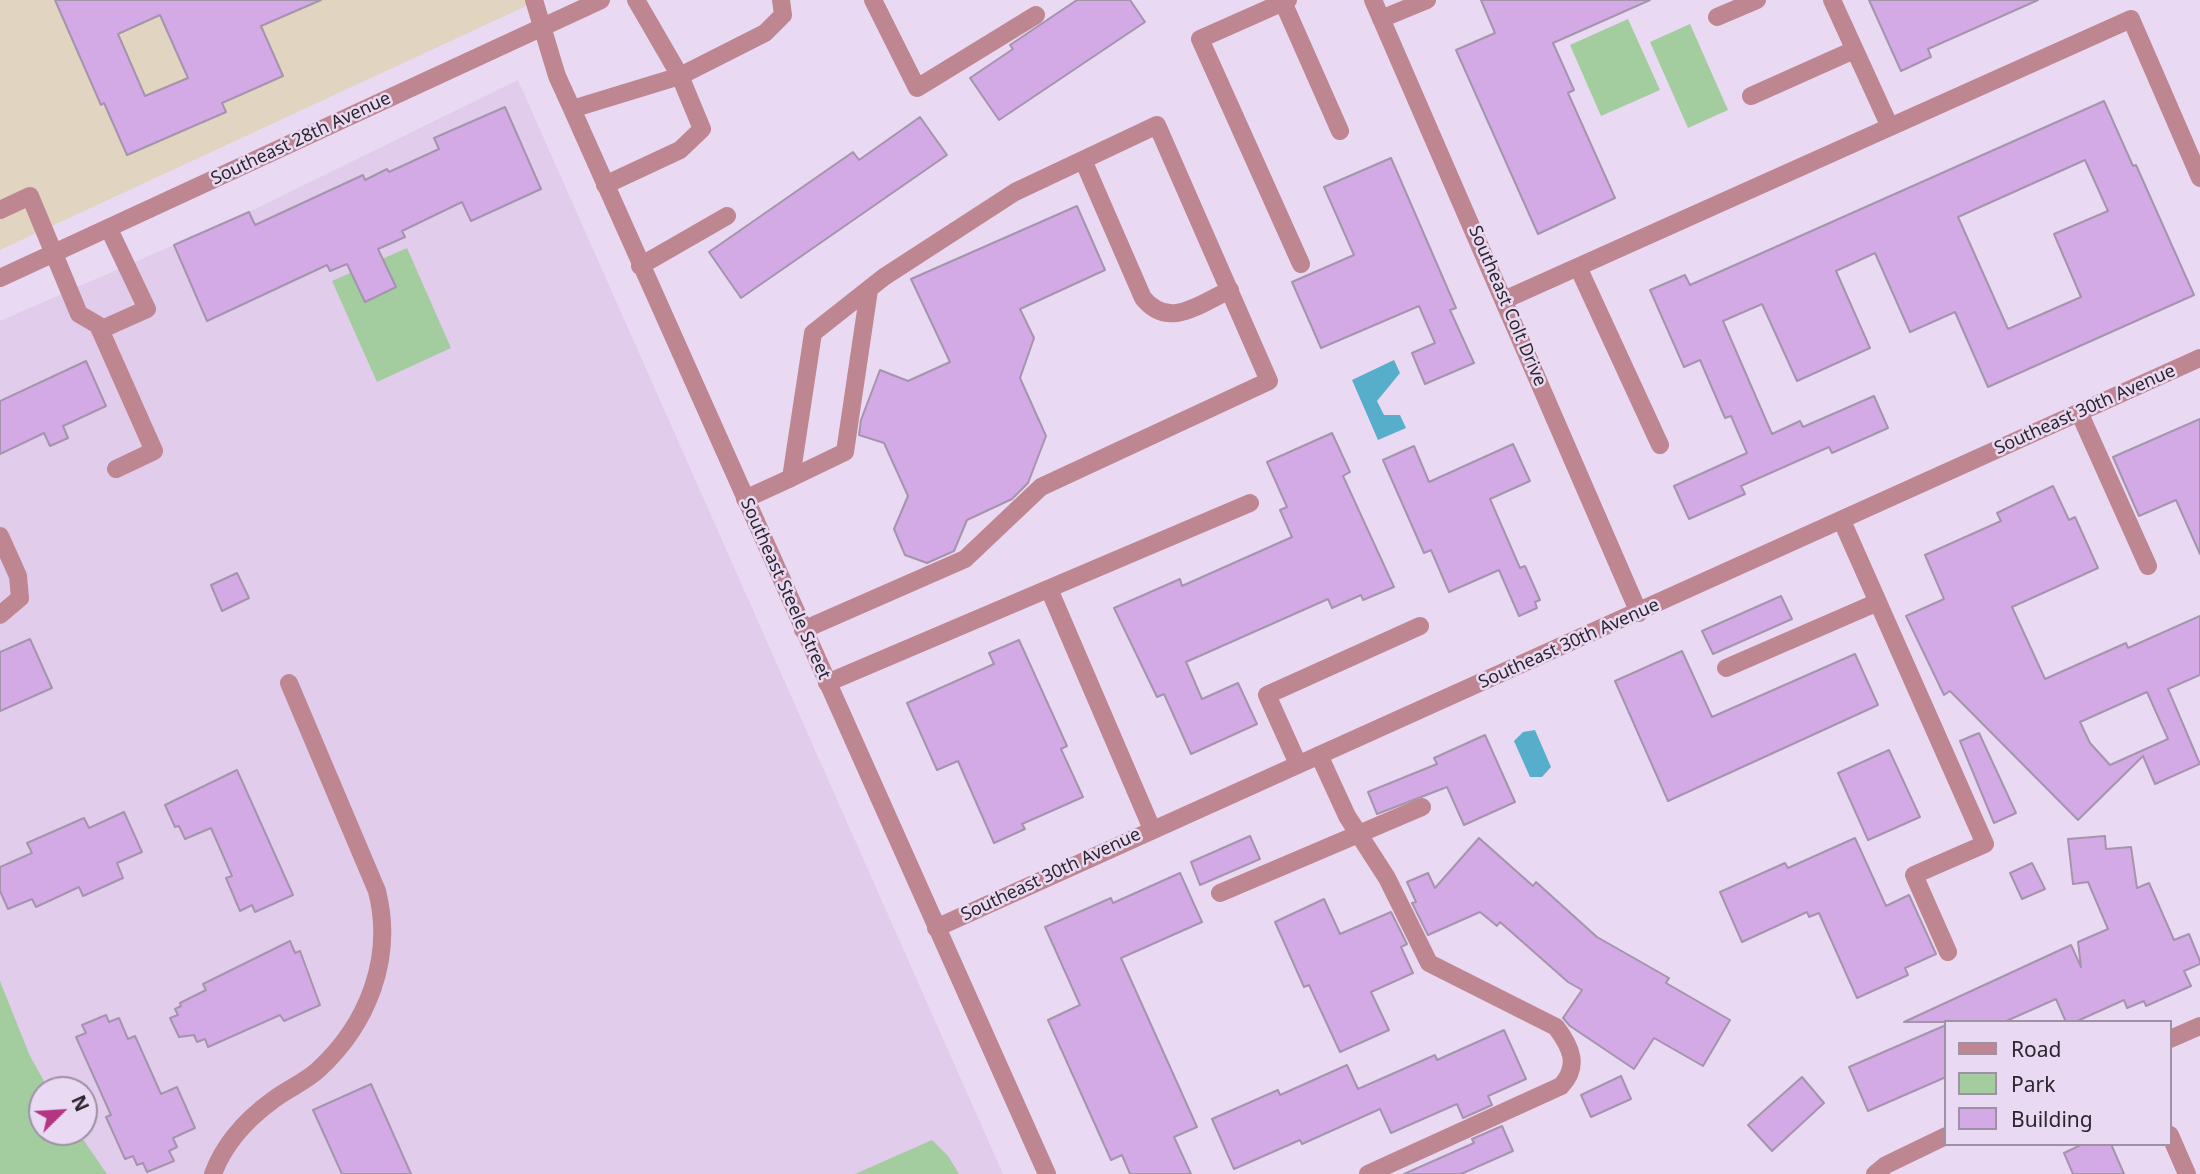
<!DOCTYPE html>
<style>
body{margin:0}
#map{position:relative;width:2200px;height:1174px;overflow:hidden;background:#ead9f3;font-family:"Noto Sans",sans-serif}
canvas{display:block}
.legend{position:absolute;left:1944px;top:1020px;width:228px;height:126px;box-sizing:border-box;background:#ead9f3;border:2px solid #9e91a4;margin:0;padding:9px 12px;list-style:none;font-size:21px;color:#2b252e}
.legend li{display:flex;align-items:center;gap:14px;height:35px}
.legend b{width:35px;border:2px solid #9e91a4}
.north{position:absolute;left:28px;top:1076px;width:70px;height:70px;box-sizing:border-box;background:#ead9f3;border:2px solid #9e91a4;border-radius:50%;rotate:66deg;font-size:19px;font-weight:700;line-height:28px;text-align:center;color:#2b252e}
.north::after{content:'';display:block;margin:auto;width:24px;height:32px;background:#b43582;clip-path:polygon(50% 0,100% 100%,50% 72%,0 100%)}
</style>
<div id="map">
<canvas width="2200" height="1174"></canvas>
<ul class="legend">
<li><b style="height:9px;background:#be8691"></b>Road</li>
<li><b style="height:19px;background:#a3cc9f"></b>Park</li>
<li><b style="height:19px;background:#d3aae6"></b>Building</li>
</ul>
<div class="north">N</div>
</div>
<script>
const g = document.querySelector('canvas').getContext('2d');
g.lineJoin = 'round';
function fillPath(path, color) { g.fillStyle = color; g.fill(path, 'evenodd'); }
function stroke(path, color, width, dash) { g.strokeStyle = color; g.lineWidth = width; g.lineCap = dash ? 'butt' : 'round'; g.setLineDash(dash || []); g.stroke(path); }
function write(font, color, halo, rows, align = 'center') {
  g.font = font + ' "Noto Sans",sans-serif'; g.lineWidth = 5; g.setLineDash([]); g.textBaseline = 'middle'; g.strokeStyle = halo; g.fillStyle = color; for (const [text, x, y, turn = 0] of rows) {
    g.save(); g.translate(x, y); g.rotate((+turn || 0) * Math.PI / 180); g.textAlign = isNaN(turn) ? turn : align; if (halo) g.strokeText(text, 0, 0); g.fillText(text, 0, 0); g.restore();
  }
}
const industrial = new Path2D(`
 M 0,0 L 537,0 L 537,1 L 0,250 Z`);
const built = new Path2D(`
 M 518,80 L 1003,1174 L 0,1174 L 0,321 L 249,212 ZM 42,1090 L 84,1090 L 84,1132 L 42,1132 Z`);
const green = new Path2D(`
 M 1628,19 L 1660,90 L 1601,116 L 1570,45 Z
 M 1690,24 L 1728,110 L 1688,128 L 1650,42 Z
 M 407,248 L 451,348 L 377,382 L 332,281 Z
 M 0,981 L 30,1056 L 49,1090 L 42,1090 L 42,1132 L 78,1132 L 107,1174 L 0,1174 Z
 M 932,1140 L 948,1156 L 959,1174 L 855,1174 Z`);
const water = new Path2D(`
 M 1394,360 L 1400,373 L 1377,401 L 1384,415 L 1400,415 L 1406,428 L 1378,440 L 1352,380 Z
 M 1535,730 L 1551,767 L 1542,777 L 1530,777 L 1514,741 L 1523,732 Z`);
const building = new Path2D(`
 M 55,0 L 321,0 L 261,26 L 283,76 L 222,103 L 226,112 L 127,155 L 104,103 L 101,105 ZM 160,15 L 188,78 L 145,96 L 118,34 Z
 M 1077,0 L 1130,0 L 1145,22 L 999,120 L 970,78 L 1013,49 L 1010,45 Z
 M 1481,0 L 1650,0 L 1553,43 L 1574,90 L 1568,93 L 1615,198 L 1538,234 L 1456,50 L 1495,33 Z
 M 1869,0 L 2038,0 L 1928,49 L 1931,57 L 1901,71 Z
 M 2104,101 L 2133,166 L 2136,165 L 2194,295 L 1988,387 L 1955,312 L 1910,332 L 1875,253 L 1836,271 L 1870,348 L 1797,381 L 1762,304 L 1723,321 L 1772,434 L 1800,421 L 1803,427 L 1874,396 L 1888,428 L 1832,453 L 1829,447 L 1741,486 L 1745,494 L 1689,519 L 1674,486 L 1747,453 L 1731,416 L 1725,418 L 1700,360 L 1684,367 L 1650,290 L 1685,275 L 1690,285 ZM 2085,160 L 2108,211 L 2054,234 L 2081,297 L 2008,329 L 1958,217 Z
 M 505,107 L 541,189 L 471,221 L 462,202 L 402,231 L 405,237 L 378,249 L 396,287 L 365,302 L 347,264 L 330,271 L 327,265 L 207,321 L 174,245 L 249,212 L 255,225 L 363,175 L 365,180 L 387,169 L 389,172 L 439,149 L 434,138 Z
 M 920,117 L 947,155 L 741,298 L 709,252 L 853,152 L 859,160 Z
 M 1391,158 L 1456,308 L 1450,310 L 1474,363 L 1425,384 L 1412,353 L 1435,343 L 1419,306 L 1321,348 L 1292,282 L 1354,255 L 1324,187 Z
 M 1077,206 L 1105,270 L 1020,309 L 1034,338 L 1020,378 L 1046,436 L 1028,483 L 1012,499 L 967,520 L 954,551 L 927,563 L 905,555 L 894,529 L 908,496 L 884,443 L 859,435 L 861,420 L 880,370 L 908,381 L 950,362 L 911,279 Z
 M 86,361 L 106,406 L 63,426 L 68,438 L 50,446 L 44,433 L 0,454 L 0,401 Z
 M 2200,419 L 2200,554 L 2176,500 L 2139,516 L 2113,457 Z
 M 1332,433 L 1350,472 L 1343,476 L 1394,587 L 1363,600 L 1361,595 L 1332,608 L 1328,599 L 1186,662 L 1202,699 L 1238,683 L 1257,724 L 1191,754 L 1164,694 L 1157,697 L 1114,608 L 1180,579 L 1182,586 L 1292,537 L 1280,510 L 1287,507 L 1267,462 Z
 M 1513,444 L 1530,481 L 1490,499 L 1520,568 L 1525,566 L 1540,600 L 1535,602 L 1537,608 L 1519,616 L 1499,570 L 1449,592 L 1431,550 L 1424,553 L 1383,460 L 1414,446 L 1429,482 Z
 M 2053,486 L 2069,520 L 2075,517 L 2098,568 L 2012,607 L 2045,679 L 2126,643 L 2128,648 L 2200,616 L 2200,675 L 2168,689 L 2200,764 L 2155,784 L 2143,756 L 2078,820 L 1950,691 L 1944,695 L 1906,616 L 1944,599 L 1925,555 L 2001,521 L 1997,513 ZM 2147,692 L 2168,739 L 2110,765 L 2090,743 L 2080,722 Z
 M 237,573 L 249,598 L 222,611 L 211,585 Z
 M 1781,596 L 1792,619 L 1713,654 L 1702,631 Z
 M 30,639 L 52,688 L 0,711 L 0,652 Z
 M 1019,640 L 1067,746 L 1061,749 L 1083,797 L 1022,824 L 1025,829 L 994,843 L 958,761 L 937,770 L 907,703 L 994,664 L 989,653 Z
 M 1682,651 L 1712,717 L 1855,654 L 1878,705 L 1668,801 L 1615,681 Z
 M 1979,733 L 2016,813 L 1994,823 L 1960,741 Z
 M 1485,735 L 1515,802 L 1464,825 L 1447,787 L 1377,814 L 1368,792 L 1437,764 L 1434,758 Z
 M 1889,750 L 1920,817 L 1868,840 L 1838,773 Z
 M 237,770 L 293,895 L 255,912 L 252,905 L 240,911 L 226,878 L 232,876 L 211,828 L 185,839 L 179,826 L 175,827 L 165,805 Z
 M 124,812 L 142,852 L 117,863 L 123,878 L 83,896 L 79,887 L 36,907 L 32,899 L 8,909 L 0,891 L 0,867 L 32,853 L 27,843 L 84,818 L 89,828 Z
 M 1250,836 L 1260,859 L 1200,885 L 1191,862 Z
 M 2105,836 L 2106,849 L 2131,847 L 2137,888 L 2149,883 L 2174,940 L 2189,934 L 2200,961 L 2200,964 L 2184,971 L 2191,986 L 2146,1006 L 2144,1001 L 2127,1008 L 2124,1000 L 2075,1022 L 2066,1022 L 2056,999 L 2004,1022 L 1904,1022 L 2071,945 L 2081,967 L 2078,942 L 2108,929 L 2088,882 L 2073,884 L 2068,839 Z
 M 1479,838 L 1533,886 L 1536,882 L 1597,937 L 1669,978 L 1666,983 L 1730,1020 L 1703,1066 L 1654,1038 L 1634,1069 L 1570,1026 L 1563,1018 L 1582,990 L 1568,982 L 1500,922 L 1497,926 L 1480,912 L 1428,935 L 1412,903 L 1416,902 L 1407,882 L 1428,873 L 1435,888 Z
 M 1855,838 L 1886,906 L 1909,895 L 1936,954 L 1905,968 L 1908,975 L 1857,998 L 1819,913 L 1809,917 L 1807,912 L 1742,942 L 1720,892 L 1785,863 L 1788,868 Z
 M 2032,863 L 2045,889 L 2022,899 L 2010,873 Z
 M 1180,873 L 1202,922 L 1121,958 L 1197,1127 L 1174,1137 L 1191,1174 L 1130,1174 L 1122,1155 L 1111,1160 L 1048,1020 L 1080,1005 L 1045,927 L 1111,898 L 1113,903 Z
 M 1324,899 L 1340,934 L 1391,912 L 1407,944 L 1401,947 L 1413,973 L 1371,992 L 1389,1030 L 1340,1052 L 1309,985 L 1304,987 L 1275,922 Z
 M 290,941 L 295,953 L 300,951 L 320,1005 L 284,1021 L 280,1015 L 208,1047 L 205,1039 L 197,1042 L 194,1035 L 179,1037 L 170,1018 L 178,1015 L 175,1009 L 181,1006 L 180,1003 L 206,990 L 203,984 Z
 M 106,1015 L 109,1022 L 119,1018 L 128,1039 L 135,1036 L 161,1094 L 177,1087 L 195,1128 L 173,1138 L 177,1147 L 169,1151 L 174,1161 L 147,1172 L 143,1163 L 137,1165 L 133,1156 L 125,1159 L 106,1117 L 111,1115 L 76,1037 L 86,1033 L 82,1025 Z
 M 1946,1025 L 1946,1077 L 1868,1111 L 1849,1067 Z
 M 1504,1030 L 1526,1079 L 1488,1096 L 1492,1105 L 1463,1118 L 1457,1104 L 1391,1133 L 1380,1109 L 1302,1144 L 1300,1140 L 1234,1169 L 1212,1119 L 1278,1090 L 1280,1095 L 1347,1065 L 1358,1089 L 1435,1055 L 1437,1060 Z
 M 1621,1076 L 1631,1099 L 1591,1117 L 1581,1095 Z
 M 1802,1077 L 1824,1103 L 1772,1151 L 1748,1125 Z
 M 371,1084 L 411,1174 L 342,1174 L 313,1110 Z
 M 1502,1126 L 1513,1151 L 1461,1174 L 1404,1174 L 1474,1143 L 1472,1139 Z
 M 2083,1144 L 2111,1144 L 2124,1174 L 2073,1174 L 2064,1153 Z`);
const minor = new Path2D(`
 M 534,0 L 557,76 L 572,109 L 1047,1174
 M 636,0 L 680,76 L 765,33 L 783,15 L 781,0
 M 873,0 L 917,88 L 1036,15
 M 1288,0 L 1200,39 L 1301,264
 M 1373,0 L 1639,613
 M 1832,0 L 1890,127
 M 1283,2 L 1340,131
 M 1717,17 L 1757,0
 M 1381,19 L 1427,0
 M 1751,96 L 1854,50
 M 572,109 L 680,76 L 702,129 L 680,150 L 605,185
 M 1083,160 L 1143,298 C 1169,330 1199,304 1230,290
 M 0,210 L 30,196 L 79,314 L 98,325 L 154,451 L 116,469
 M 640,266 L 727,216
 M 1578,267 L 1660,445
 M 0,278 L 601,0
 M 1504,300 L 2131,19 L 2200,178
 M 100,330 L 147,309 L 109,229
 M 2079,412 L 2148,566
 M 791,478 L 845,452 L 869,290
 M 745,499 L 791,478 L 813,333 L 884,277 L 1015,192 L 1157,125 L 1269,381 L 1041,487 L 965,559 L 803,630
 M 1842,521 L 1985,844 L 1914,875 L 1948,952
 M 0,536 L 18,576 L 20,598 L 0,615
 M 1049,589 L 1152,829
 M 1726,668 L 1878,602
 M 827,683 L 1250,503
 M 1319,755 L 1347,816 L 1387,878 L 1429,963 L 1556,1027 C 1571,1047 1580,1066 1561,1086 L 1368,1174
 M 1298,764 L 1267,695 L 1420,626
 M 1220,893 L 1422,807
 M 936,928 L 2200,358
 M 2170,1039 L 2200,1026
 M 2170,1135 L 2187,1174
 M 213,1174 C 224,1144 247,1119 273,1100 C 287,1089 305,1082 318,1070 C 368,1024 394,958 377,891 L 289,683
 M 1875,1174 L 1886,1165 L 1946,1136`);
const streetNames = [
 ["Southeast 28th Avenue",301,139,-25],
 ["Southeast Colt Drive",1507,306,67],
 ["Southeast 30th Avenue",2085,410,-24],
 ["Southeast Steele Street",785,589,66],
 ["Southeast 30th Avenue",1569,644,-24],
 ["Southeast 30th Avenue",1051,875,-25]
];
fillPath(industrial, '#e1d5c1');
fillPath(built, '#e1cceb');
fillPath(green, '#a3cc9f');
fillPath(water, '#56aecb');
fillPath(building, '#d3aae6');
stroke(building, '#a494ac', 2);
stroke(minor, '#be8691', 18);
write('18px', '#2b252e', '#ead9f3', streetNames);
</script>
